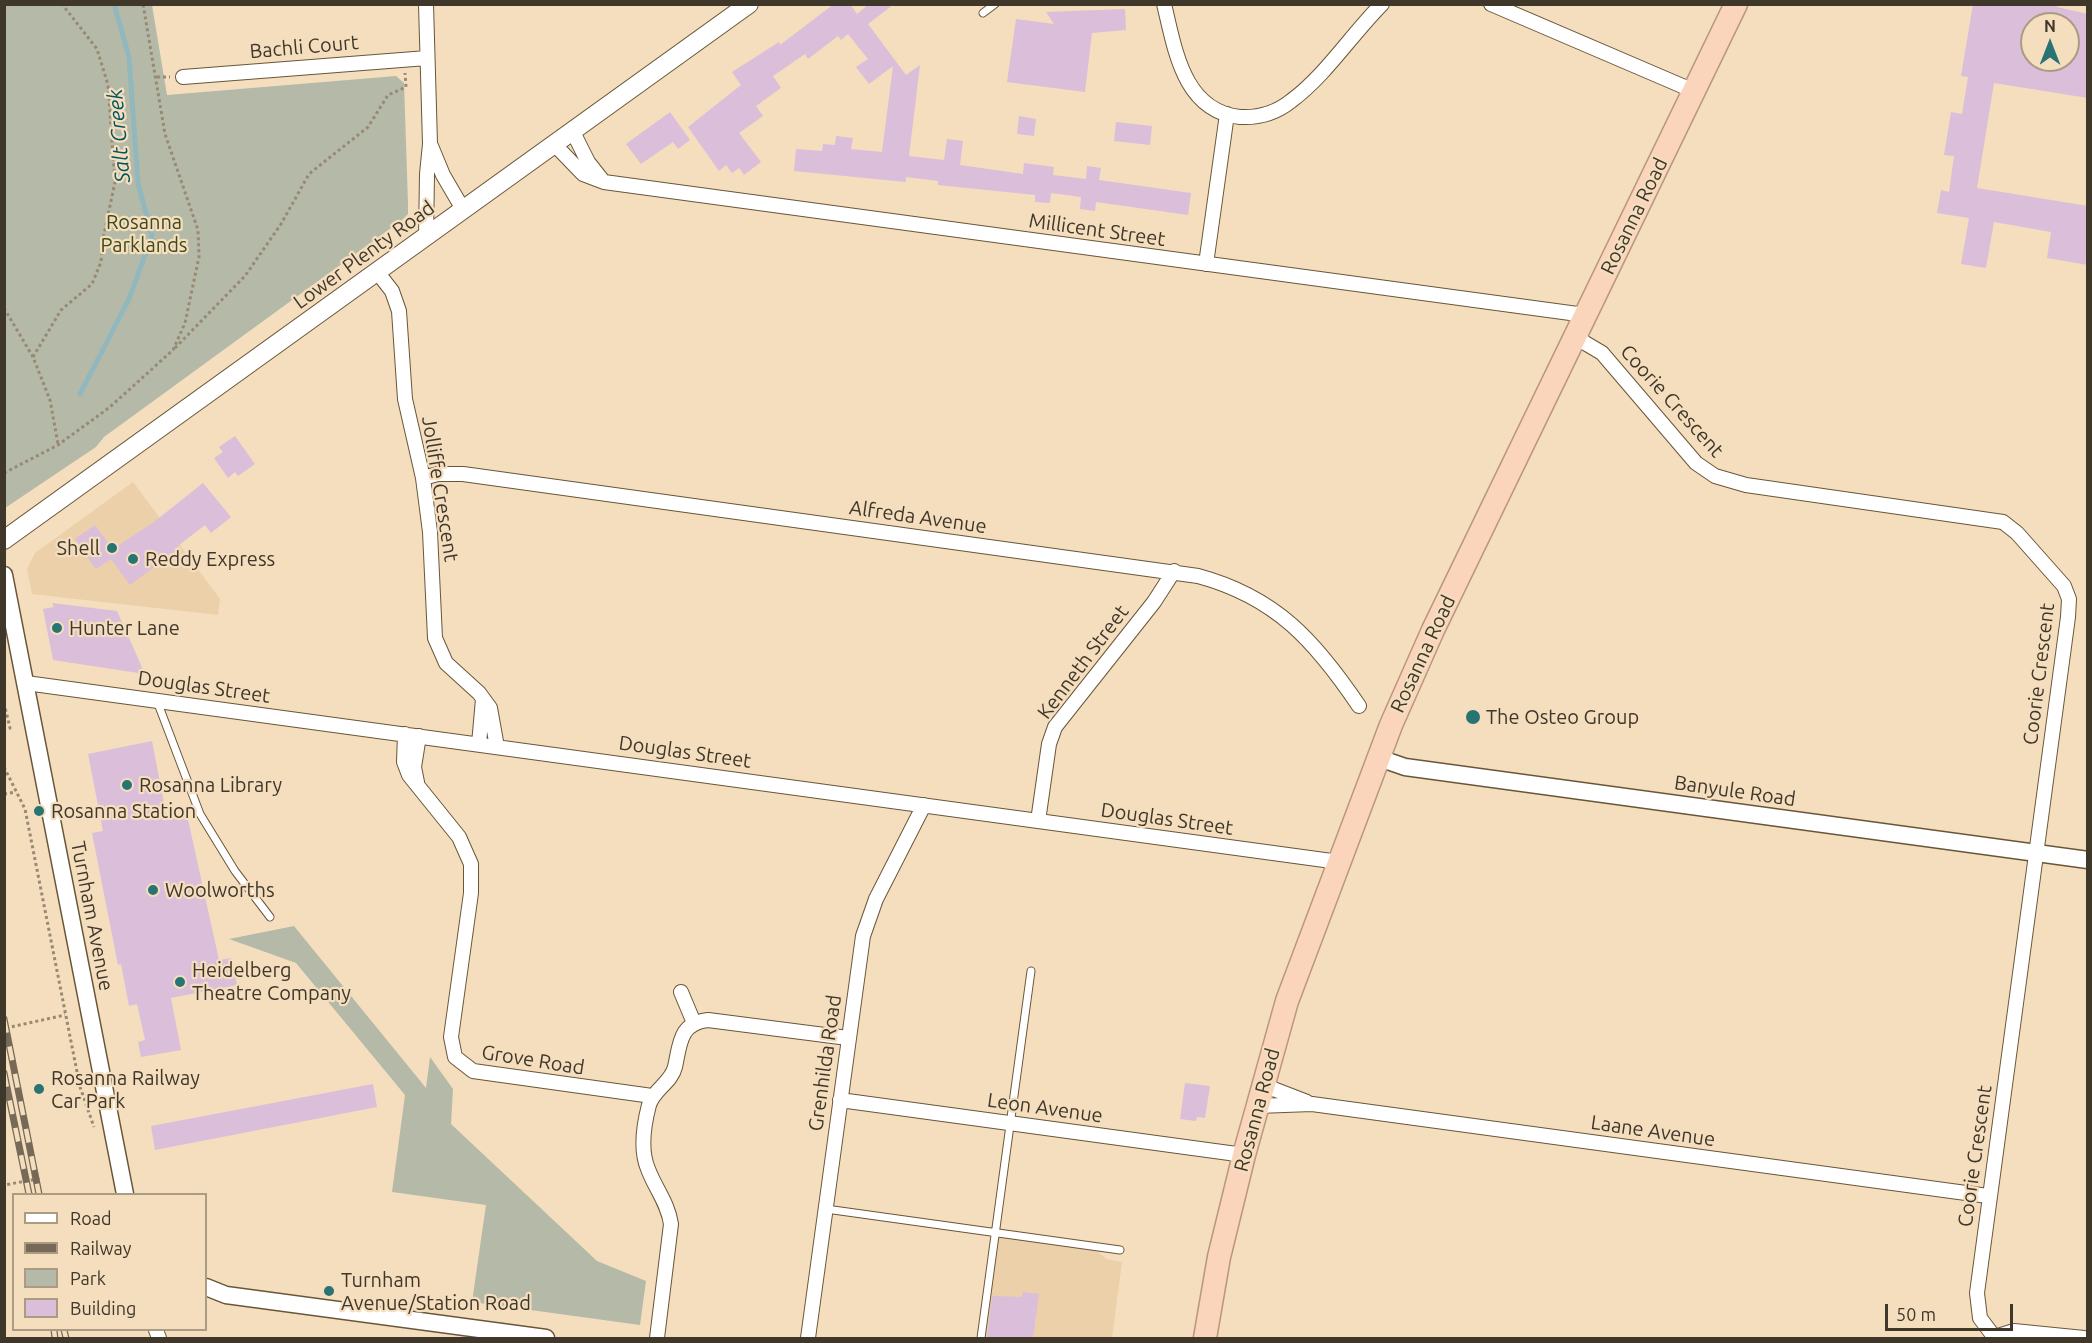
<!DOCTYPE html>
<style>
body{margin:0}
#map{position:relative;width:2092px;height:1343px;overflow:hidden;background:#f4debe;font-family:Ubuntu,sans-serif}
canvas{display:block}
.frame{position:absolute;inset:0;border:6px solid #40372b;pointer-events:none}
.legend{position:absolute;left:12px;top:1193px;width:195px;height:138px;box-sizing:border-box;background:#f4debe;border:2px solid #ac9b83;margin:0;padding:8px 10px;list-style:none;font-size:18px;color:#40372b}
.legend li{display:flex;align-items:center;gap:12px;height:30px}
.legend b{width:30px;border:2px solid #ac9b83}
.north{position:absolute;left:2020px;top:12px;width:60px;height:60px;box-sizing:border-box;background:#f4debe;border:2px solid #ac9b83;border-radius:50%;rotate:0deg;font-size:16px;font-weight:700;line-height:24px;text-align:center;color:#40372b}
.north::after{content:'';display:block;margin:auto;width:21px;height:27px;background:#297372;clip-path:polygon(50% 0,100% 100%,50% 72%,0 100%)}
.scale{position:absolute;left:1885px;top:1304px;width:128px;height:27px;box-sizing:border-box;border:3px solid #40372b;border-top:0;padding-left:8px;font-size:18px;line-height:21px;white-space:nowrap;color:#40372b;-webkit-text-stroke:4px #f4debe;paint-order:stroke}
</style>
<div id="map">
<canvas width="2092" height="1343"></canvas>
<div class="frame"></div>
<ul class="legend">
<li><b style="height:8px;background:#fff"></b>Road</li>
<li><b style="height:8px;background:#766957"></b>Railway</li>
<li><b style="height:16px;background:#b5baa8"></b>Park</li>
<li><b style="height:16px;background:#dabeda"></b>Building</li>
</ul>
<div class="north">N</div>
<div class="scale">50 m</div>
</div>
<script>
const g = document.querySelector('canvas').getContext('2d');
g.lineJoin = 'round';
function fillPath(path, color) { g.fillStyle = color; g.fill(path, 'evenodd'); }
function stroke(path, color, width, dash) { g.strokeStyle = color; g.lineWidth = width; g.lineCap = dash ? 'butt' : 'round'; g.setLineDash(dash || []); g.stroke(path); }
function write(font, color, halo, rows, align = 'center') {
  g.font = font + ' Ubuntu,sans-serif'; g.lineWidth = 4.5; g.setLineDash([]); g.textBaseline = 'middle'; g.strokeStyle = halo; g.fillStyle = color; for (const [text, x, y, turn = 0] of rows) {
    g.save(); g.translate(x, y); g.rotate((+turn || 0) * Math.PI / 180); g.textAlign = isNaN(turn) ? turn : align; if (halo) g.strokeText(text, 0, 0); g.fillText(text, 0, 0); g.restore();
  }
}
const built = new Path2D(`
 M 133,482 L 220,599 L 218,615 L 32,594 L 27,569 L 35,553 Z
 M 991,1235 L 1092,1248 L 1107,1259 L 1122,1262 L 1112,1338 L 977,1338 Z`);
const green = new Path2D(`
 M 5,4 L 152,5 L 167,95 L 396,76 L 404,83 L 408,203 L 408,214 L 402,220 L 104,437 L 96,447 L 5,508 Z
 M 294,926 L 426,1088 L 430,1057 L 453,1089 L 451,1124 L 597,1261 L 646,1281 L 640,1325 L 472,1302 L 486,1205 L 392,1192 L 405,1095 L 296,963 L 229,939 Z`);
const stream = new Path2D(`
 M 80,394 L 129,299 L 152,236 L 138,183 L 129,57 L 114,4`);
const building = new Path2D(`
 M 834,4 L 850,4 L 857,14 L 869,4 L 894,4 L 868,24 L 906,75 L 920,65 L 909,156 L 944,160 L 947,139 L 963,141 L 960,165 L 1023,174 L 1024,163 L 1054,167 L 1053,175 L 1086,179 L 1087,166 L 1101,168 L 1099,180 L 1191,193 L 1188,215 L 1096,202 L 1095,211 L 1080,209 L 1081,197 L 1051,193 L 1050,203 L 1035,202 L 1035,195 L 938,185 L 938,181 L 906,177 L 906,182 L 794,171 L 796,149 L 822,151 L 823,144 L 835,145 L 836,136 L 853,138 L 851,149 L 882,152 L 893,66 L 869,84 L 856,67 L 868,59 L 848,34 L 841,40 L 838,36 L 808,59 L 805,54 L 773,76 L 781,88 L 756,106 L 763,116 L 739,133 L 761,162 L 744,175 L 739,168 L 732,173 L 726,165 L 719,171 L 688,127 L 741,85 L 732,72 L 779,42 L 780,45 Z
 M 1973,4 L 2057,4 L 2057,7 L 2088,14 L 2088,98 L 1994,83 L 1977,188 L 2088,206 L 2088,265 L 2047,258 L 2051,232 L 1994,222 L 1986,268 L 1961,264 L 1969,218 L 1937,213 L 1941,190 L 1949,192 L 1954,156 L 1944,155 L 1951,112 L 1962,114 L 1968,77 L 1961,76 ZM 2032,24 L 2068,24 L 2068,60 L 2032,60 Z
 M 1125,9 L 1126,30 L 1092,33 L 1085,92 L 1007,82 L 1016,19 L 1054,24 L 1046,12 Z
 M 670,112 L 690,140 L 678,149 L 673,142 L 641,164 L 626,144 Z
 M 1019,116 L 1036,119 L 1034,136 L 1017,134 Z
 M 1116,122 L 1152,126 L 1150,145 L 1114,141 Z
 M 235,436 L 255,464 L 238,476 L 235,472 L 228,478 L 214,458 L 223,452 L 219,447 Z
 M 203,483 L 231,517 L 211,533 L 205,525 L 174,549 L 176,551 L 130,585 L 111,559 L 96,569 L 75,539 L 95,525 L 113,549 L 154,522 Z
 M 52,603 L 117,611 L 145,674 L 53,660 L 43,609 L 54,607 Z
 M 152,741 L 167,819 L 187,815 L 219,960 L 232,958 L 237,985 L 171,998 L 181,1050 L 141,1057 L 138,1042 L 145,1040 L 137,1004 L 129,1006 L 121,964 L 118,965 L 92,833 L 103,831 L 88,754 Z
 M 1185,1083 L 1210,1086 L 1205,1118 L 1197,1117 L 1196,1121 L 1180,1119 Z
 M 373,1084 L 377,1107 L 155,1150 L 151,1126 Z
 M 1023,1292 L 1039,1294 L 1033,1338 L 987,1338 L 992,1296 L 1022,1297 Z`);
const path = new Path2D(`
 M 157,77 L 170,77
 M 4,308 L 33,357 L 50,400 L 58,444
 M 175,348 L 245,276 L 281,224 L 309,174 L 368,127 L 388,95 L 406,87 L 405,73
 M 33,357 L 61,310 L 92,284 L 101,262 L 103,239 L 115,182 L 108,85 L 97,49 L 62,4
 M 4,473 L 58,445 L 110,407 L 173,350 L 185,323 L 199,257 L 198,230 L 165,134 L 143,4
 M 4,703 L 10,728 L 4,729
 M 4,767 L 25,809 L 80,1087 L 94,1127
 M 4,794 L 16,792
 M 4,1025 L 38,1179 L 4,1185
 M 6,1028 L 65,1015`);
const service = new Path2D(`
 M 983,13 L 995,4
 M 157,701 L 200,814 L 235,871 L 270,917
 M 826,1209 L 1120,1250
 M 981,1338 L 1031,971`);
const minor = new Path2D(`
 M 426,4 L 430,144 L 427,174 L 426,238
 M 1164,4 C 1175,49 1183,111 1240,117 C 1259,118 1276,113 1291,101 C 1326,75 1351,35 1382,4
 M 1491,4 L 1694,91
 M 183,77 L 427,58
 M 573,132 L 588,162 L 603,181
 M 555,145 L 583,174 L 604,182 L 1585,315
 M 431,146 L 443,175 L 464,211
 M 1206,264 L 1227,114
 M 378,273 L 392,291 L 399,311 L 405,399 L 423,478 L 430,532 L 435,638 L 446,663 L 479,693 L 490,708 L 497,747
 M 1575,337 L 1602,353 L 1696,463 L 1715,476 L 1746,485 L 2003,522 L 2017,533 L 2064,586 L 2069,599 L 2068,617 L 1977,1293 L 1980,1318 L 1995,1338
 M 423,478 L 438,474 L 463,474 L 1198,576 C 1276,597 1315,641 1359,706
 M 26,683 L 1339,862
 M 405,734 L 404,762 L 409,775 L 459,837 L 471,864 L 471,893 L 451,1037 L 455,1057 L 473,1071 L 652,1096
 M 479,744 L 483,699
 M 417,782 L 414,767 L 419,736
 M 1038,821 L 1049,744 L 1055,727 L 1154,602 L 1174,571
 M 681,992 L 694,1023
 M 1263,1085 L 1307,1102
 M 840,1100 L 1244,1155
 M 1257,1106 L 1312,1104 L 1988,1196
 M 156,1330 L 159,1338
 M 1995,1337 L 2014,1331 L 2084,1338
 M 657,1338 L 671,1224 C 668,1203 655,1188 648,1169 C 640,1150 644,1124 649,1105 C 654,1089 671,1083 675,1067 C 680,1045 679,1023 708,1020 L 848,1038
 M 808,1338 L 863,936 L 876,899 L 924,805`);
const tertiary = new Path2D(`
 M 4,575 L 125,1194
 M 1379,758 L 1405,767 L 2088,860
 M 206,1287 L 226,1295 L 546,1338`);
const secondary = new Path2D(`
 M 4,540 L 749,4`);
const trunk = new Path2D(`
 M 1205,1338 L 1219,1257 L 1244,1155 L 1287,1001 L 1391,725 L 1433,630 L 1736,4`);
const rail = new Path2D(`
 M 4,1019 L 39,1194
 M 4,1073 L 29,1194
 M 54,1330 L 55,1338
 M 64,1330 L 66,1338`);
const markers = [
 [112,548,6,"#297372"],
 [133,559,6,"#297372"],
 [57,628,6,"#297372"],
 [1473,717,8,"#297372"],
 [127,785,6,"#297372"],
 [39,811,6,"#297372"],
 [153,890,6,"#297372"],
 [180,982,6,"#297372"],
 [39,1089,6,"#297372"],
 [329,1291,6,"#297372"]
];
const streetNames = [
 ["Bachli Court",304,47,-5],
 ["Rosanna Road",1634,216,-64],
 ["Millicent Street",1097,230,8],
 ["Lower Plenty Road",364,255,-36],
 ["Coorie Crescent",1672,401,48],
 ["Jolliffe Crescent",440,489,81],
 ["Alfreda Avenue",918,517,8],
 ["Rosanna Road",1423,654,-65],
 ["Kenneth Street",1083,662,-53],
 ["Coorie Crescent",2039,674,-83],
 ["Douglas Street",204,687,8],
 ["Douglas Street",685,752,8],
 ["Banyule Road",1735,791,8],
 ["Douglas Street",1167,819,8],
 ["Turnham Avenue",92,916,79],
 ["Grove Road",533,1060,9],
 ["Grenhilda Road",825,1063,-82],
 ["Leon Avenue",1045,1108,8],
 ["Rosanna Road",1257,1110,-75],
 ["Laane Avenue",1653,1131,8],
 ["Coorie Crescent",1975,1156,-82]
];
const parkNames = [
 ["Rosanna",144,222],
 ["Parklands",144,245]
];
const poiNames = [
 ["Shell",100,548,"right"],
 ["Reddy Express",145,559],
 ["Hunter Lane",69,628],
 ["The Osteo Group",1486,717],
 ["Rosanna Library",139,785],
 ["Rosanna Station",51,811],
 ["Woolworths",165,890],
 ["Heidelberg",192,970],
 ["Theatre Company",192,993],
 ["Rosanna Railway",51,1078],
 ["Car Park",51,1101],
 ["Turnham",341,1280],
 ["Avenue/Station Road",341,1303]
];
const waterNames = [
 ["Salt Creek",119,136,-95]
];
fillPath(built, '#ebd0aa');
fillPath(green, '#b5baa8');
stroke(stream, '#92b8bd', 5);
fillPath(building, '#dabeda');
stroke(service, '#695639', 9);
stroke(minor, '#695639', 16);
stroke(tertiary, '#695639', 19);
stroke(secondary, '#695639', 20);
stroke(trunk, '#b8977e', 25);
stroke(path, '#988973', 3, [3, 3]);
stroke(service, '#fff', 7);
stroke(minor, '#fff', 14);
stroke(tertiary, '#fff', 16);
stroke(secondary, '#fff', 18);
stroke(trunk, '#fad4bb', 22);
stroke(rail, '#766957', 7);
stroke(rail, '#f4debe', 4.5, [14]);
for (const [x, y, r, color] of markers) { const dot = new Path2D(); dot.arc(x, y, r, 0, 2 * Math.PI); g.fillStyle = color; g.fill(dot); stroke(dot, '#f4debe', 2); }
write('20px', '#40372b', '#f4debe', streetNames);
write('20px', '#3f4a1a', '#f4debe', parkNames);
write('20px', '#40372b', '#f4debe', poiNames, 'left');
write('italic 21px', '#00555f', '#f4debe', waterNames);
</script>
